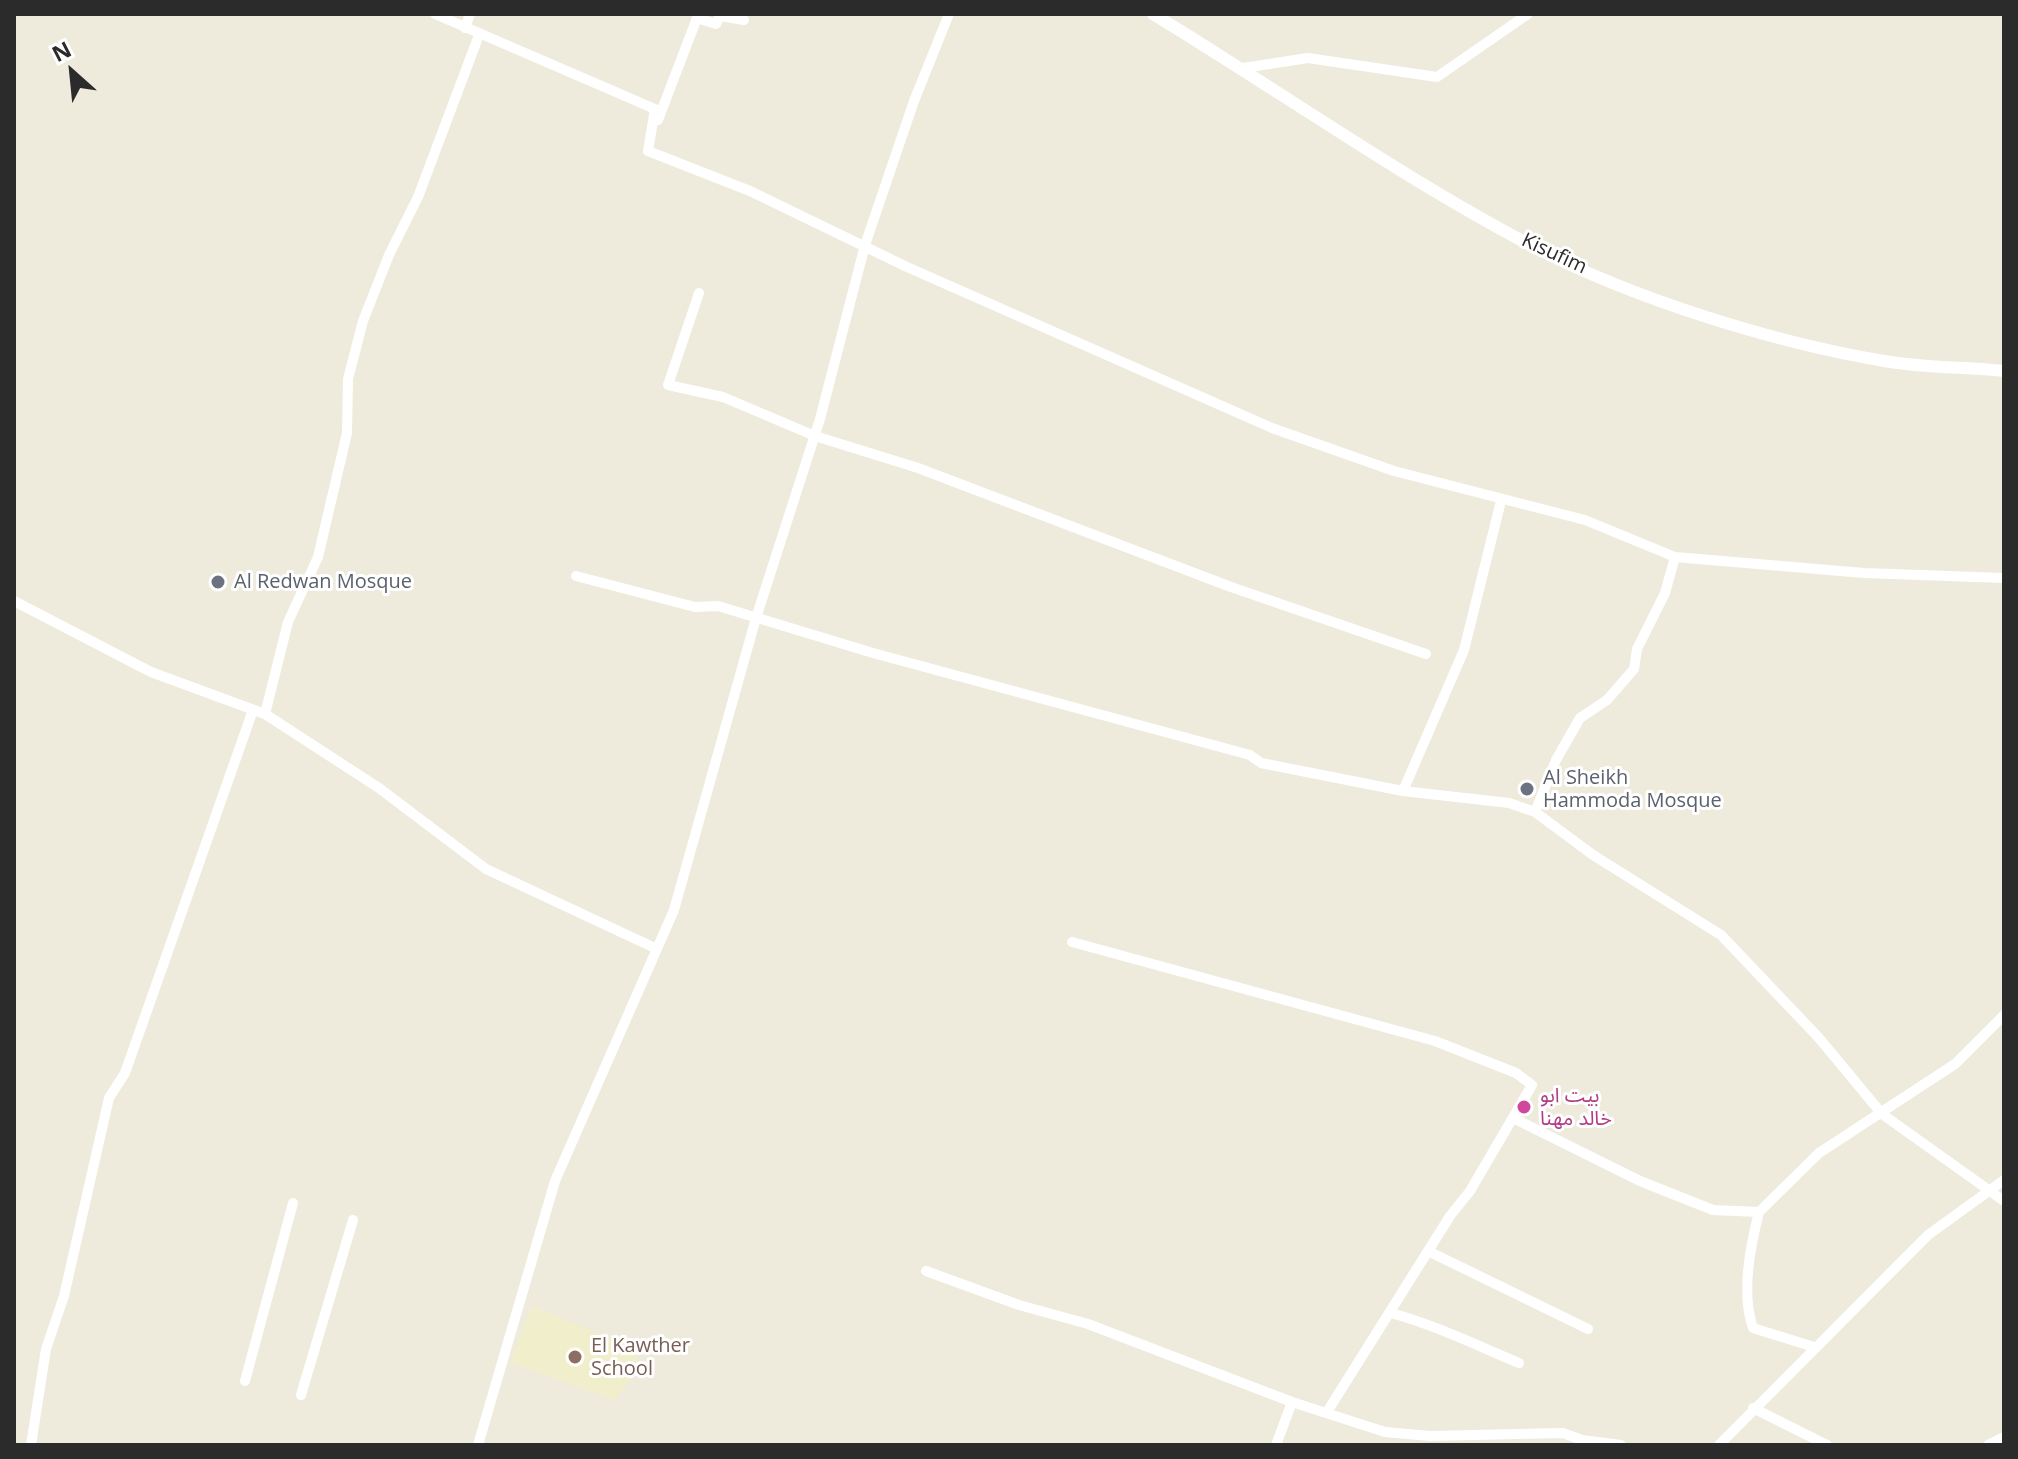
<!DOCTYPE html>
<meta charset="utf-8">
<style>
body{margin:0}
#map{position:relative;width:2018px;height:1459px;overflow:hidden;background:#eeebdc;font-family:"Open Sans",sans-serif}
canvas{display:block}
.frame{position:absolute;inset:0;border:16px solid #2b2b2b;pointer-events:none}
.north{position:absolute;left:32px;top:32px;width:80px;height:80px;-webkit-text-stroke:6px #fff;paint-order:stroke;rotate:333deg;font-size:22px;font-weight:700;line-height:32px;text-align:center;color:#2b2b2b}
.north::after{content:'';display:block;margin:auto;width:28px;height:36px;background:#2b2b2b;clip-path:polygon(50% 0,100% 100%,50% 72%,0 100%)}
</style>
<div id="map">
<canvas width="2018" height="1459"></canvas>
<div class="frame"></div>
<div class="north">N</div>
</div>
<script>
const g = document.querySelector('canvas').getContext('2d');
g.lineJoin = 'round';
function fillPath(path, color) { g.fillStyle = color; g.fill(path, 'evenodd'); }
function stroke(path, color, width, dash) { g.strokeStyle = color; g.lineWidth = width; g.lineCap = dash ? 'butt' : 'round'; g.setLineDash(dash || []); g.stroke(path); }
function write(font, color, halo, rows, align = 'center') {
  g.font = font + ' "Open Sans","Noto Sans Arabic",sans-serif'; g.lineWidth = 6; g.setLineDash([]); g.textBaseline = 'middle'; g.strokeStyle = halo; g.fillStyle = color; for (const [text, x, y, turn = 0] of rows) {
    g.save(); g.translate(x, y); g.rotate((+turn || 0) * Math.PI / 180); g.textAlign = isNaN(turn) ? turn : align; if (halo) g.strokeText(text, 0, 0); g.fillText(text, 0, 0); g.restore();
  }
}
const education = new Path2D(`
 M 532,1306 L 639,1351 L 629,1381 L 614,1400 L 511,1362 Z`);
const minor = new Path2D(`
 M 435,14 L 655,109 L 648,151 L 750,191 L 907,267 L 1272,428 L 1394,471 L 1585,520 L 1675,557 L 1864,573 L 2004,578
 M 465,28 L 470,14
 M 1243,68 L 1308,58 L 1437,77 L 1528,14
 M 658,120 L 697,18 L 716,24 L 720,16 L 744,20
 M 699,293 L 668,385 L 723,397 L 815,436 L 918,468 L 1231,587 L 1426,654
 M 576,576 L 695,607 L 718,606 L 873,653 L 1250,755 L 1261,763 L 1403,791 L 1509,803 L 1535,812 L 1593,855 L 1721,935 L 1819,1038 L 1882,1114 L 2004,1201
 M 14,601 L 151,672 L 265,714 L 379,788 L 486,869 L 657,949
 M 265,714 L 288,622 L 318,557 L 347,433 L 348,379 L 363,321 L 389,255 L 418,197 L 479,35
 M 1403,791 L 1464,650 L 1501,501
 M 1535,812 L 1556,760 L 1580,718 L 1607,700 L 1634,669 L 1637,649 L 1665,593 L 1675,557
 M 1072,942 L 1435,1041 L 1516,1073 L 1532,1085 L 1470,1191 L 1450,1216 L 1327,1412
 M 1515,1119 L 1640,1181 L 1713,1210 L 1759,1212 C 1750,1248 1741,1293 1753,1328 L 1814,1347
 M 1759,1212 L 1819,1153 L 1955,1064 L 2004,1015
 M 1430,1252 L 1588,1329
 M 926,1271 L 1019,1305 L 1088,1324 L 1292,1402 L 1385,1432 L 1430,1436 L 1563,1433 L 1582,1440 L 1621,1445
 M 1391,1313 C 1435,1325 1476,1345 1519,1363
 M 245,1381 L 293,1203
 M 301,1395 L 353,1220
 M 1753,1408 L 1827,1445
 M 31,1445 L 46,1349 L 64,1296 L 109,1098 L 125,1073 L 253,710
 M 478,1445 L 555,1181 L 674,910 L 756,618 L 820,419 L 865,245 L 914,101 L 949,14
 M 1276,1445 L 1292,1402
 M 1719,1445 L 1928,1235 L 2004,1180
 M 1988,1445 L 2004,1437`);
const tertiary = new Path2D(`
 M 1153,14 C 1280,91 1402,178 1534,247 C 1634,299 1772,342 1884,361 C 1924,368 1964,367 2004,371`);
const markers = [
 [218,582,8,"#6b7280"],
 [1527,789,8,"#6b7280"],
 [1524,1107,8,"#d1479c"],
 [575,1357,8,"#8d6e63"]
];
const streetNames = [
 ["Kisufim",1554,254,25]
];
const worshipNames = [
 ["Al Redwan Mosque",234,582],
 ["Al Sheikh",1543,778],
 ["Hammoda Mosque",1543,801]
];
const hotelNames = [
 ["بيت ابو",1540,1096],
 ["خالد مهنا",1540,1119]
];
const educationNames = [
 ["El Kawther",591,1346],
 ["School",591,1369]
];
fillPath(education, '#f1efcb');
stroke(minor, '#fff', 10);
stroke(tertiary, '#fff', 12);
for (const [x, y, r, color] of markers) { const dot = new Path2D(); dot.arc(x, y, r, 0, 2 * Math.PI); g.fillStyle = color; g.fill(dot); stroke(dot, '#fff', 3); }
write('20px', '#2b2b2b', '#fff', streetNames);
write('20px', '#5b616d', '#fff', worshipNames, 'left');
write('20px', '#b23c85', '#fff', hotelNames, 'left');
write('20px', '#785e54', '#fff', educationNames, 'left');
</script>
